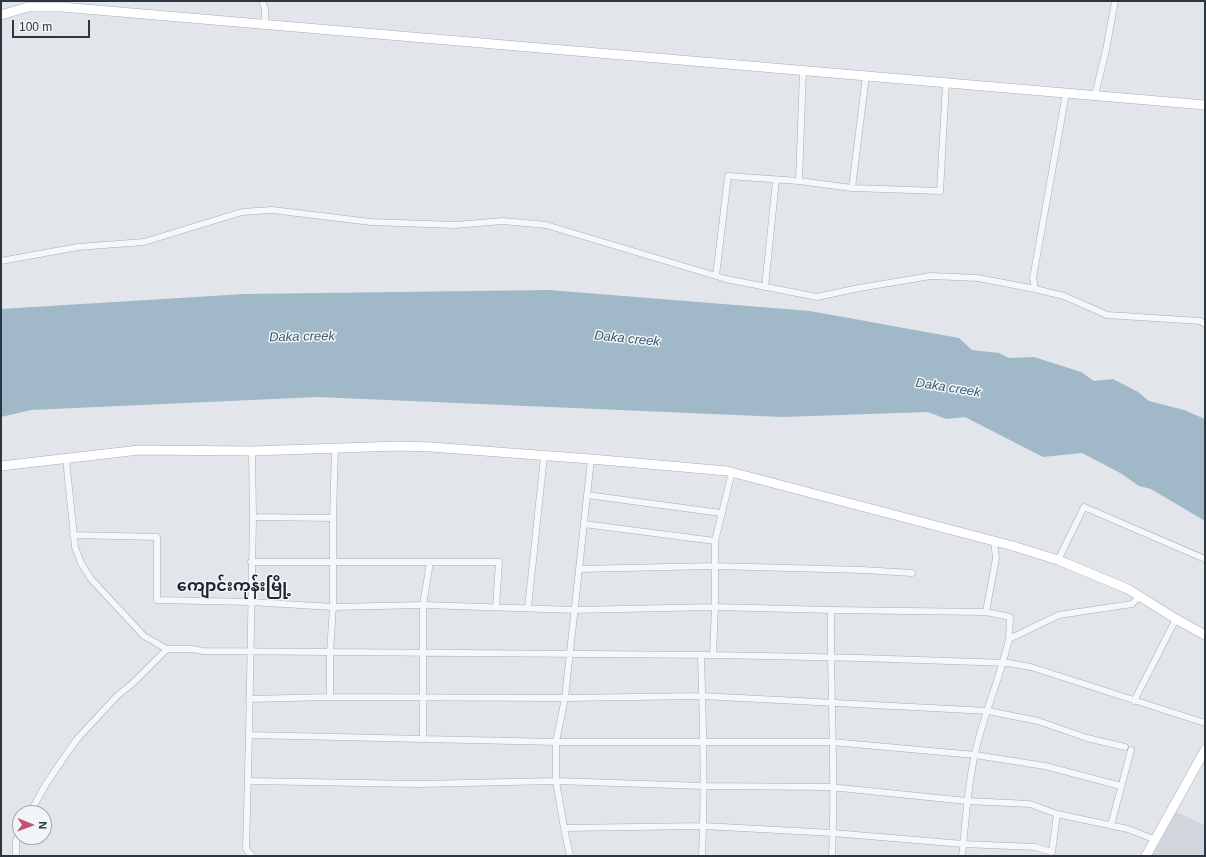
<!DOCTYPE html>
<meta charset="utf-8">
<style>
body{margin:0}
#map{position:relative;width:1206px;height:857px;overflow:hidden;background:#e2e6ea;font-family:Helvetica,sans-serif}
canvas{display:block}
.frame{position:absolute;inset:0;border:2px solid #2b3641;pointer-events:none}
.north{position:absolute;left:12px;top:805px;width:40px;height:40px;box-sizing:border-box;background:#f2f5f7;border:1px solid #a2a9ae;border-radius:50%;rotate:91deg;font-size:11px;font-weight:700;line-height:16px;text-align:center;color:#2b3641}
.north::after{content:'';display:block;margin:auto;width:14px;height:18px;background:#c75071;clip-path:polygon(50% 0,100% 100%,50% 72%,0 100%)}
.scale{position:absolute;left:12px;top:20px;width:78px;height:18px;box-sizing:border-box;border:2px solid #2b3641;border-top:0;padding-left:5px;font-size:12px;line-height:14px;white-space:nowrap;color:#2b3641;-webkit-text-stroke:3px #f2f5f7;paint-order:stroke}
</style>
<div id="map">
<canvas width="1206" height="857"></canvas>
<div class="frame"></div>
<div class="north">N</div>
<div class="scale">100 m</div>
</div>
<script>
const g = document.querySelector('canvas').getContext('2d');
g.lineJoin = 'round';
function fillPath(path, color) { g.fillStyle = color; g.fill(path, 'evenodd'); }
function stroke(path, color, width, dash) { g.strokeStyle = color; g.lineWidth = width; g.lineCap = dash ? 'butt' : 'round'; g.setLineDash(dash || []); g.stroke(path); }
function write(font, color, halo, rows, align = 'center') {
  g.font = font + ' Helvetica,"Noto Sans Myanmar",sans-serif'; g.lineWidth = 3; g.setLineDash([]); g.textBaseline = 'middle'; g.strokeStyle = halo; g.fillStyle = color; for (const [text, x, y, turn = 0] of rows) {
    g.save(); g.translate(x, y); g.rotate((+turn || 0) * Math.PI / 180); g.textAlign = isNaN(turn) ? turn : align; if (halo) g.strokeText(text, 0, 0); g.fillText(text, 0, 0); g.restore();
  }
}
const built = new Path2D(`
 M 1176,812 L 1205,825 L 1205,856 L 1152,856 Z`);
const water = new Path2D(`
 M 549,290 L 810,311 L 959,338 L 972,350 L 999,353 L 1009,358 L 1034,357 L 1081,372 L 1094,381 L 1113,379 L 1138,392 L 1149,401 L 1184,410 L 1205,419 L 1205,521 L 1151,489 L 1139,486 L 1122,474 L 1082,453 L 1043,457 L 965,417 L 946,419 L 928,412 L 782,417 L 318,397 L 31,410 L 1,417 L 1,309 L 244,294 Z`);
const street = new Path2D(`
 M 262,1 L 265,9 L 265,25
 M 1066,93 L 1033,278 L 1035,289 L 1064,296 L 1107,315 L 1200,321 L 1205,324
 M 1095,95 L 1106,50 L 1115,1
 M 799,181 L 803,71
 M 852,188 L 866,76
 M 1,261 L 78,247 L 144,242 L 242,212 L 272,210 L 371,222 L 455,225 L 503,221 L 546,225 L 726,279 L 817,297 L 859,288 L 931,276 L 978,278 L 1035,289
 M 716,276 L 728,176 L 799,181 L 852,188 L 940,191 L 946,83
 M 765,287 L 776,180
 M 252,451 L 253,517 L 249,735 L 246,849 L 252,856
 M 66,459 L 75,547 L 81,563 L 91,579 L 144,636 L 167,649 L 192,649 L 203,651 L 713,655 L 860,658 L 1008,663 L 1031,667 L 1205,723
 M 587,495 L 721,513
 M 253,517 L 333,518
 M 584,524 L 715,541
 M 73,535 L 157,537 L 157,600 L 250,602 L 333,607 L 423,605 L 575,610 L 715,607 L 831,610 L 986,612 L 1010,617 L 1009,639
 M 1058,560 L 1084,507 L 1205,559
 M 251,562 L 499,562 L 496,607
 M 579,569 L 714,566 L 863,570 L 912,573
 M 528,608 L 544,456
 M 831,610 C 830,692 836,774 832,856
 M 986,612 L 996,558 L 994,541
 M 701,655 C 703,722 705,789 702,856
 M 713,655 L 715,607 L 715,541 L 732,472
 M 330,697 L 330,652 L 333,607 L 333,518 L 335,448
 M 249,699 L 330,697 L 565,698 L 702,696 L 988,711 L 1038,721 L 1087,738 L 1125,747
 M 1134,701 L 1176,619
 M 249,735 L 556,742 L 832,742 L 975,755 L 1045,766 L 1121,786
 M 423,739 L 423,605 L 430,562
 M 248,781 L 419,784 L 556,781 L 704,786 L 830,787 L 967,801 L 1030,804 L 1057,814 L 1128,829 L 1156,840
 M 30,813 L 46,784 L 67,753 L 78,738 L 117,696 L 133,683 L 167,649
 M 1111,825 L 1131,750
 M 564,828 L 704,826 L 833,833 L 963,844 L 1035,847 L 1052,852 L 1057,814
 M 16,856 L 16,841 L 20,832
 M 570,856 L 564,828 L 556,781 L 556,742 L 565,698 L 591,459
 M 962,856 C 966,818 968,779 978,741 C 987,707 1001,674 1009,639 L 1059,615 L 1132,604 L 1140,596`);
const secondary = new Path2D(`
 M 1,15 L 28,7 L 62,7 L 1205,105
 M 1,466 L 139,450 L 252,451 L 399,446 L 431,447 L 591,459 L 727,471 L 1013,546 L 1058,560 L 1128,589 L 1176,619 L 1205,635
 M 1146,856 L 1205,750`);
const waterNames = [
 ["Daka creek",302,337,-1],
 ["Daka creek",627,339,6],
 ["Daka creek",948,388,9]
];
const districtNames = [
 ["ကျောင်းကုန်းမြို့",234,587]
];
fillPath(built, '#d1d6dc');
fillPath(water, '#a0b8c8');
stroke(street, '#a7aeb4', 7);
stroke(secondary, '#a7aeb4', 10);
stroke(street, '#f5f7f8', 6);
stroke(secondary, '#fff', 9);
write('italic 13px', '#385a73', '#f2f5f7', waterNames);
write('bold 16px', '#1d2732', '#f2f5f7', districtNames);
</script>
